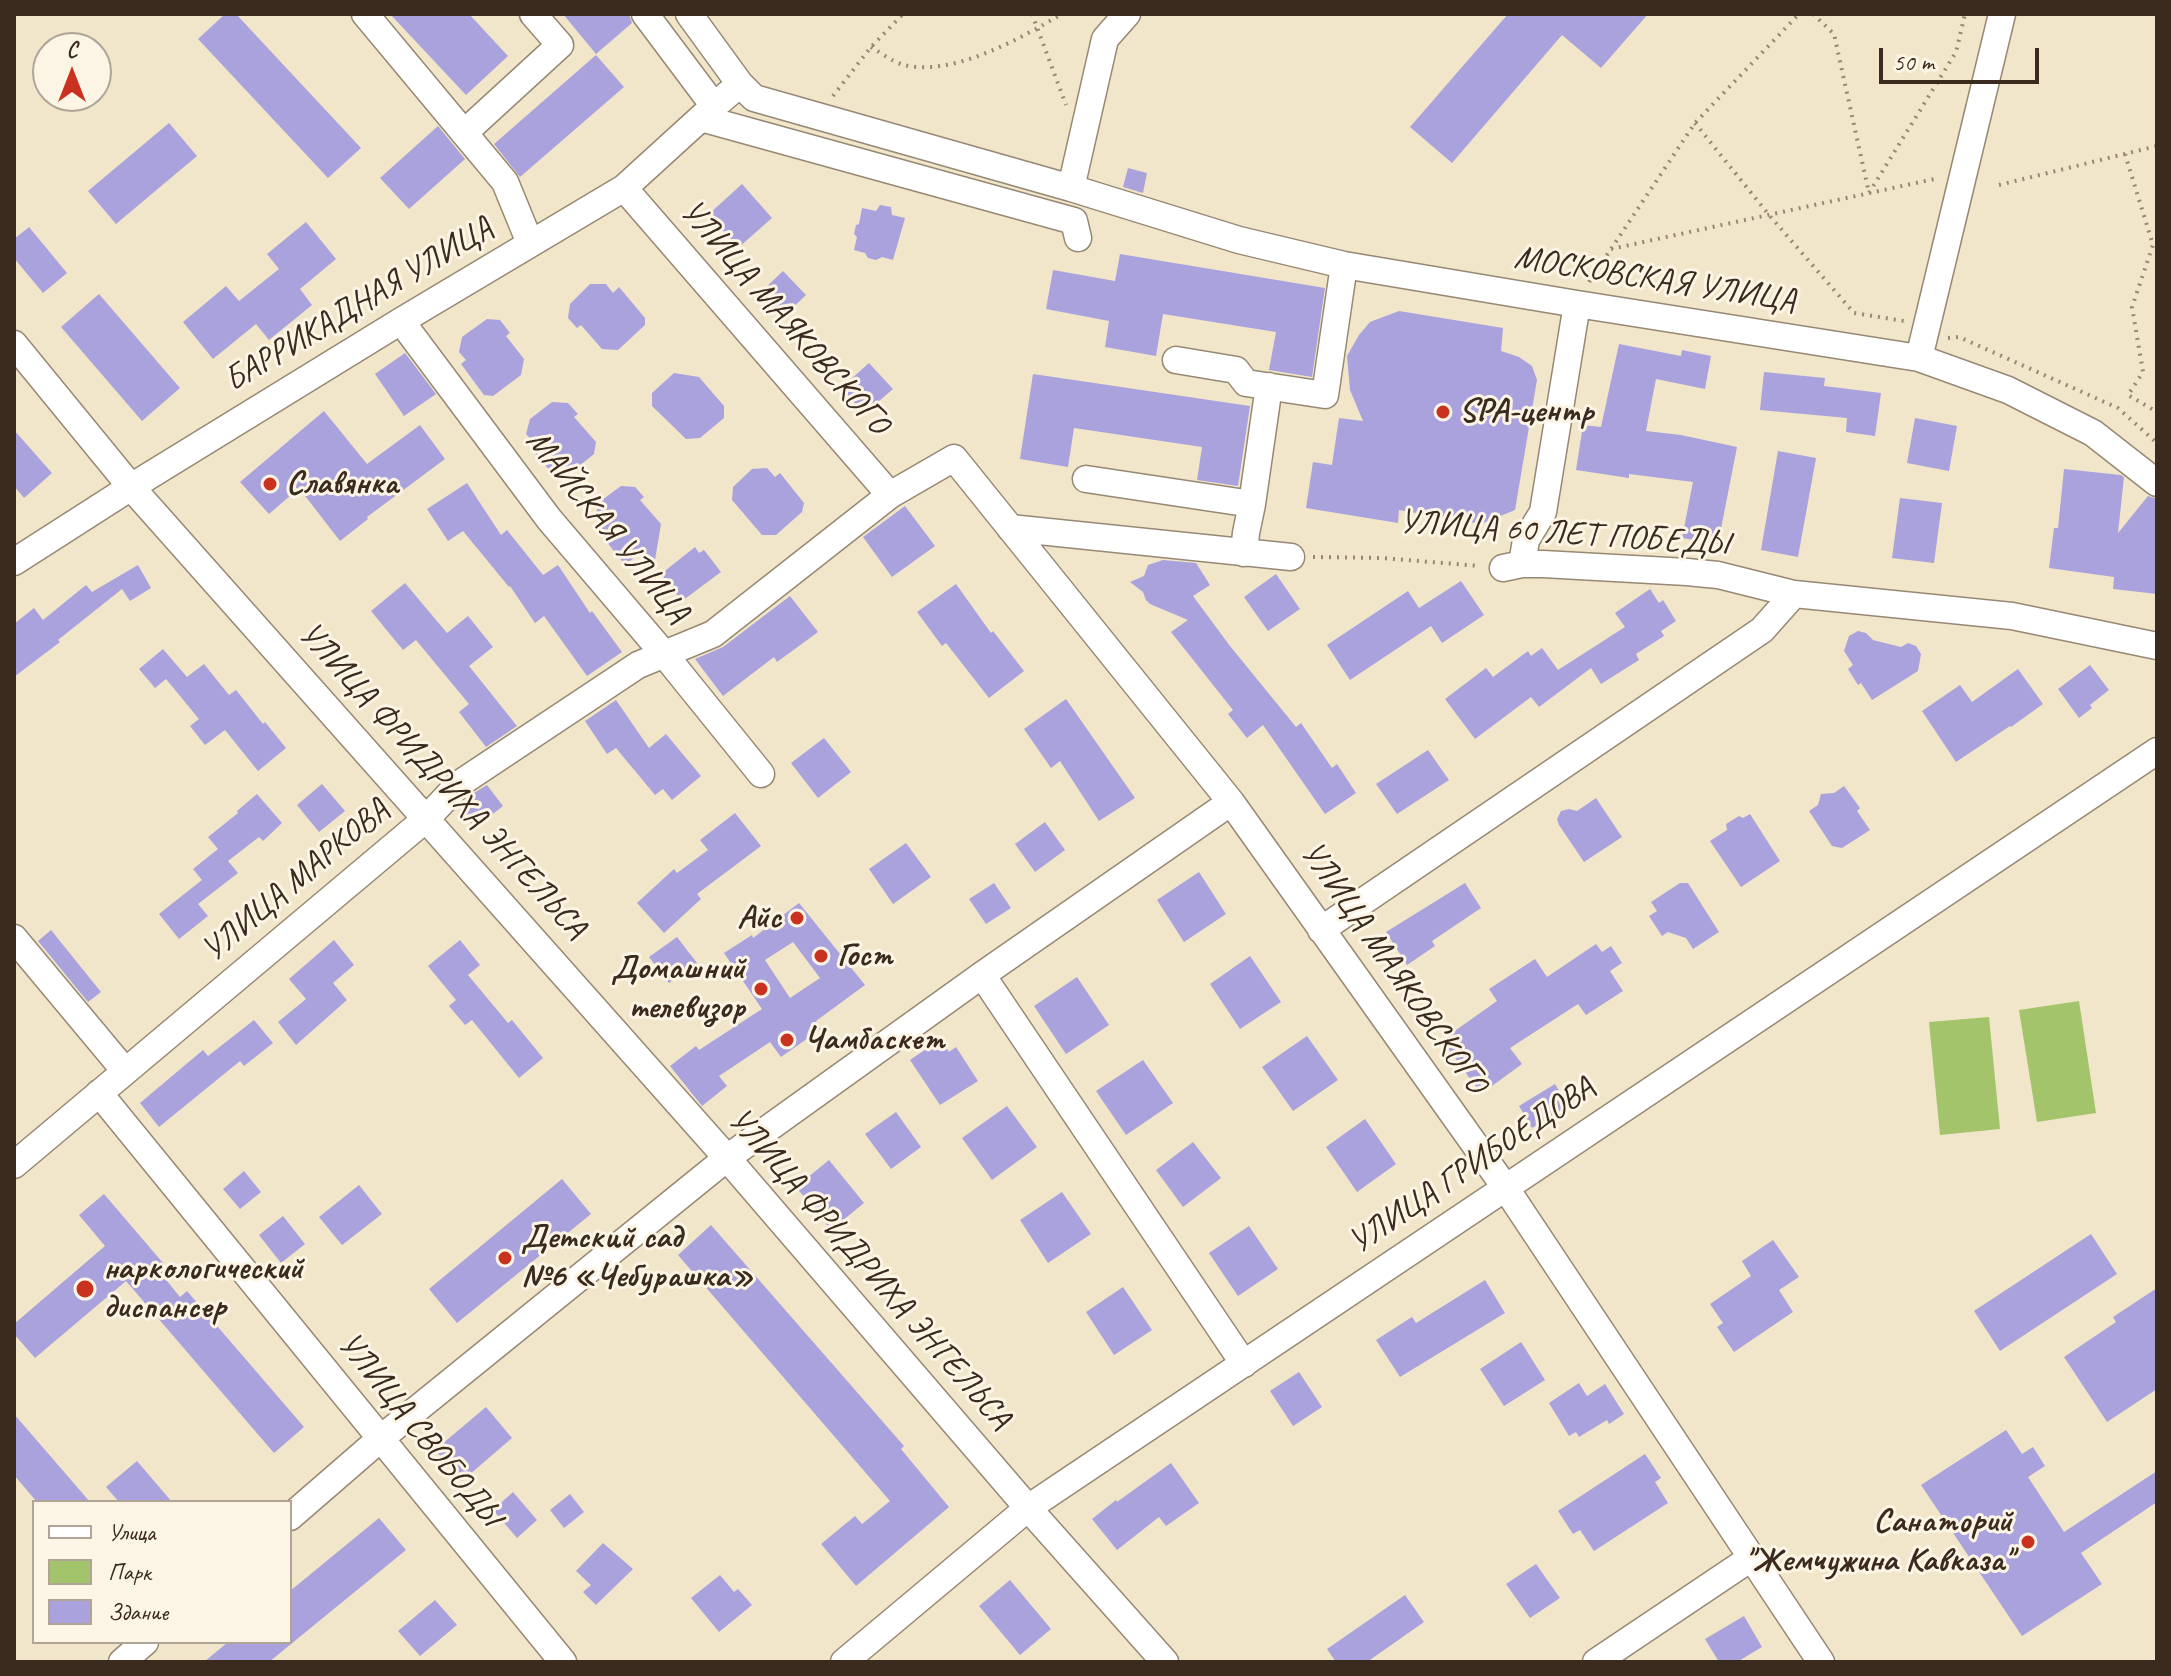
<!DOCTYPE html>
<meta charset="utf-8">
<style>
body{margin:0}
#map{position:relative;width:2171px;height:1676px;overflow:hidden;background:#f1e6c9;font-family:Caveat,sans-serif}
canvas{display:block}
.frame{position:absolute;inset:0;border:16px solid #3b2a1e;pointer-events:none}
.legend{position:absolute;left:32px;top:1500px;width:260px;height:144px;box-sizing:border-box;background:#fcf5e5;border:2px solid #afa495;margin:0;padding:10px 14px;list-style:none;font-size:24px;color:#3b2a1e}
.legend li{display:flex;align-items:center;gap:16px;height:40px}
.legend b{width:40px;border:2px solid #afa495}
.north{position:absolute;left:32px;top:32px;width:80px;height:80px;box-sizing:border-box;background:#fcf5e5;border:2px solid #afa495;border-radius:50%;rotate:0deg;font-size:22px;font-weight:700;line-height:32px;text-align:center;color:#3b2a1e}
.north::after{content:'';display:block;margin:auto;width:28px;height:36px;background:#c8321e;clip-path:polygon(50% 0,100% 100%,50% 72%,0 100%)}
.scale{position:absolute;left:1879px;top:48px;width:160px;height:36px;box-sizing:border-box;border:4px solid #3b2a1e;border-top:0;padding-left:10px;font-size:24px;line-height:28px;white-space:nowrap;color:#3b2a1e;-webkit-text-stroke:6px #fcf5e5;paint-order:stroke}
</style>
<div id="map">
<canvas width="2171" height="1676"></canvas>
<div class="frame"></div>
<ul class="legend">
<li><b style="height:10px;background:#fff"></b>Улица</li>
<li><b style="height:22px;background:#a4c46c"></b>Парк</li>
<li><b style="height:22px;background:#aaa2dd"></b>Здание</li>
</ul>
<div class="north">С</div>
<div class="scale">50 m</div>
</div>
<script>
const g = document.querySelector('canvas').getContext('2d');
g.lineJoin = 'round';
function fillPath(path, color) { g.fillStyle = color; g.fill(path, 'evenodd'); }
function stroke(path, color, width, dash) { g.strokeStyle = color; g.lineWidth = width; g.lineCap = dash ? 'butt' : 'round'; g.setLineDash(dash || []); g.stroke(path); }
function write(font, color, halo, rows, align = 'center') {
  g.font = font + ' Caveat,sans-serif'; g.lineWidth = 6; g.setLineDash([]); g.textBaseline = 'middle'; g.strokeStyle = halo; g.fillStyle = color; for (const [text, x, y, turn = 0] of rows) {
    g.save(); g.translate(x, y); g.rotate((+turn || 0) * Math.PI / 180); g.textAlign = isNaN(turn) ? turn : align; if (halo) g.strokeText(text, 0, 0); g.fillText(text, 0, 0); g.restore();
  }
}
const green = new Path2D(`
 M 2079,1001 L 2096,1113 L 2037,1122 L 2019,1010 Z
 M 1989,1017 L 2000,1129 L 1940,1135 L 1929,1022 Z`);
const building = new Path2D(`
 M 225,14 L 236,14 L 361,148 L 328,178 L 198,39 Z
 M 390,14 L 469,14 L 508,56 L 466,95 Z
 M 563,14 L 629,14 L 632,23 L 596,54 Z
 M 1508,14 L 1648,14 L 1601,68 L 1562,35 L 1452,163 L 1410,127 Z
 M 596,55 L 624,87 L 520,177 L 494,144 Z
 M 169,123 L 197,156 L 116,224 L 88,191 Z
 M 438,126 L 465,159 L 409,209 L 380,178 Z
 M 1128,168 L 1147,173 L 1143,193 L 1123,187 Z
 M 742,184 L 772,218 L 738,248 L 709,214 Z
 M 880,205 L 891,207 L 892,215 L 905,218 L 893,260 L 882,257 L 876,260 L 868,258 L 865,253 L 854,250 L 857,237 L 854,234 L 856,225 L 859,224 L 862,208 L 876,211 Z
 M 306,222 L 336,259 L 300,289 L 312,305 L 269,340 L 256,324 L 213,359 L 183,322 L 226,286 L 239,301 L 279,269 L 267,254 Z
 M 29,227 L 67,273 L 43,293 L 14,258 L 14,239 Z
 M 1120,254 L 1325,288 L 1312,377 L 1269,370 L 1276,332 L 1163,314 L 1156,356 L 1105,347 L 1109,321 L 1046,309 L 1053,270 L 1115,281 Z
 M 783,271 L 806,295 L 782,318 L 760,293 Z
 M 590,284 L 606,284 L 613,293 L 619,287 L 645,318 L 645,325 L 618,350 L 602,349 L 581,325 L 577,328 L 568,318 L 570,304 Z
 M 99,294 L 180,388 L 142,421 L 61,327 Z
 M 1399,311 L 1503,328 L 1501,351 L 1519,357 L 1532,366 L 1537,380 L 1515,510 L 1481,524 L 1399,510 L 1398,523 L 1306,508 L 1313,462 L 1332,465 L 1339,418 L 1363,421 L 1350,390 L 1347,356 L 1359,335 L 1370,322 Z
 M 487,319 L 500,320 L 510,333 L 506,336 L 524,359 L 521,375 L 493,396 L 484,395 L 461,364 L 466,360 L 459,352 L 462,337 Z
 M 1619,344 L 1681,356 L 1682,350 L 1711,356 L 1705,389 L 1656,379 L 1646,431 L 1681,435 L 1737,447 L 1718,544 L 1682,538 L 1693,482 L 1629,474 L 1629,478 L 1576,470 L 1583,425 L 1601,427 Z
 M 405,353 L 436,394 L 404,416 L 375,374 Z
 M 869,363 L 893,389 L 864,414 L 841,388 Z
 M 1764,372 L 1825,378 L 1824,386 L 1881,393 L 1875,436 L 1846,432 L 1847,418 L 1760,410 Z
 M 674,373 L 699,377 L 724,406 L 724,418 L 700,438 L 686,439 L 652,406 L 652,393 Z
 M 1033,374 L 1250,406 L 1238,486 L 1197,480 L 1202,447 L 1074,428 L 1068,467 L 1020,459 Z
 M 552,402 L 568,403 L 578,414 L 574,417 L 596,442 L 594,454 L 563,479 L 556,478 L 531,448 L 535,444 L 526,434 L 530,419 Z
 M 324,411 L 367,464 L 420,425 L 445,459 L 367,517 L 368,519 L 340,541 L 299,488 L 269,514 L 240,482 Z
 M 1915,418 L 1957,426 L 1949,471 L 1907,463 Z
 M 14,430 L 52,473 L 24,498 L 14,486 Z
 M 1778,451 L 1816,458 L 1798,557 L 1761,550 Z
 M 767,468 L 775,477 L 780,473 L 804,503 L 802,512 L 776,535 L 762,535 L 732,500 L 733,487 L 752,469 Z
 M 2064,469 L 2121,475 L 2124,477 L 2118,533 L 2148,496 L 2157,499 L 2157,594 L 2113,589 L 2114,577 L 2049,568 L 2054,528 L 2058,528 Z
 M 467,483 L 501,535 L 507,530 L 543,575 L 558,565 L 590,613 L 592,611 L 622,652 L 587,676 L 544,616 L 535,623 L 510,586 L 509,587 L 463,531 L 448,541 L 427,509 Z
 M 621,486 L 635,487 L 644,497 L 640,500 L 661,524 L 654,566 L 642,551 L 630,561 L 622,561 L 597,530 L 603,525 L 596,517 L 598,503 Z
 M 1900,498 L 1942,503 L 1934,563 L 1892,558 Z
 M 905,506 L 935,546 L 892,577 L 863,537 Z
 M 695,547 L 699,553 L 704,550 L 721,572 L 682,601 L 661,574 Z
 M 1163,560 L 1196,563 L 1210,585 L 1193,596 L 1230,646 L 1296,727 L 1301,723 L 1332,768 L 1337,764 L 1356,793 L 1325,814 L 1263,725 L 1247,738 L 1228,714 L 1233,710 L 1171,632 L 1188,620 L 1150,604 L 1146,600 L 1143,592 L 1130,582 L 1144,576 L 1148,565 Z
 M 138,565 L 151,588 L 130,601 L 122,589 L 58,640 L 60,642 L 14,677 L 14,624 L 34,608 L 43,620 L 86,585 L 92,592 Z
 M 1276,574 L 1300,609 L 1268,631 L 1244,597 Z
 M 1461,581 L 1484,615 L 1442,643 L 1431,626 L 1350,680 L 1327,645 L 1408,591 L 1419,608 Z
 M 405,583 L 447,633 L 468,616 L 493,647 L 469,666 L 517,726 L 486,747 L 459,712 L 469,704 L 416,640 L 403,650 L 371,611 Z
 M 956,584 L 991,633 L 993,631 L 1024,671 L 989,698 L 946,643 L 942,646 L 917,612 Z
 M 1650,589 L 1659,603 L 1663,600 L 1676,621 L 1661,631 L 1664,636 L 1636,654 L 1639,660 L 1601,684 L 1591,668 L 1539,707 L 1531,697 L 1475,739 L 1445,699 L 1486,668 L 1493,677 L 1528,651 L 1531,656 L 1542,648 L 1558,670 L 1625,627 L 1615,613 Z
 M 790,596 L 818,632 L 777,662 L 774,657 L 723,696 L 695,659 L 723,647 Z
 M 1858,631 L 1866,633 L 1873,640 L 1901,647 L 1908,643 L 1916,646 L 1921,654 L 1918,671 L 1872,700 L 1861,683 L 1858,685 L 1848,669 L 1853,665 L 1844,651 L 1849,636 Z
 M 163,649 L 187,677 L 204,664 L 229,695 L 236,690 L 263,724 L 265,722 L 286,748 L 258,771 L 225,730 L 205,745 L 190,726 L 199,719 L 166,679 L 155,688 L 139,669 Z
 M 2090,665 L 2109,690 L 2090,705 L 2092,708 L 2079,718 L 2058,689 Z
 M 2018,669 L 2043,704 L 2011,727 L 2010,726 L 1956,762 L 1922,711 L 1960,685 L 1972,702 Z
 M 1066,699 L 1135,798 L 1099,821 L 1060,761 L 1051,768 L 1024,729 Z
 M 616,700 L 649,748 L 666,734 L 701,776 L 672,800 L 663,789 L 655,795 L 616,748 L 607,754 L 585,721 Z
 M 824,738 L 851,772 L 818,798 L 791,763 Z
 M 1428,750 L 1449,780 L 1397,814 L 1376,784 Z
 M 322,784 L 345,811 L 319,832 L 297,805 Z
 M 487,785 L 503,806 L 475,828 L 459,808 L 469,796 Z
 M 1844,786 L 1860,808 L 1857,811 L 1870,830 L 1842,848 L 1832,846 L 1809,811 L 1818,805 L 1821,794 L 1834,793 Z
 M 257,794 L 282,823 L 263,841 L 259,837 L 228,861 L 238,873 L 198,904 L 208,916 L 179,939 L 159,914 L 202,880 L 193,869 L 218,849 L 208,837 L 238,813 L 237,811 Z
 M 1596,798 L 1622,837 L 1584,862 L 1559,825 L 1557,819 L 1561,811 L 1569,809 L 1577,811 Z
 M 735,813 L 761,846 L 697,894 L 701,899 L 664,933 L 637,903 L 674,869 L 677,873 L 708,850 L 700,840 Z
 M 1750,814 L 1780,861 L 1741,887 L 1710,841 L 1727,830 L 1726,824 L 1739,816 L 1743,818 Z
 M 1045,822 L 1065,850 L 1035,872 L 1015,844 Z
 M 906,843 L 931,877 L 893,904 L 869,869 Z
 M 1199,872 L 1226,914 L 1184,942 L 1157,900 Z
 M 994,883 L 1011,908 L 986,924 L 969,899 Z
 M 1465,883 L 1481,908 L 1432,941 L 1435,946 L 1407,965 L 1386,932 Z
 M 1680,883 L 1688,883 L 1719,932 L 1693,949 L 1686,938 L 1668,932 L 1662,936 L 1649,916 L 1657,911 L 1651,902 Z
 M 799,903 L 865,985 L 816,1021 L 821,1029 L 781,1057 L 770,1042 L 719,1076 L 727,1086 L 702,1106 L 670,1066 L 696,1046 L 699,1050 L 762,1009 L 724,953 L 752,935 L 753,938 ZM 793,942 L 820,978 L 790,998 L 765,960 Z
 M 51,930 L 101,992 L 88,1002 L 38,941 Z
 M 677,937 L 697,963 L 669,983 L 649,957 Z
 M 334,940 L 354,965 L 333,983 L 347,1000 L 296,1045 L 278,1022 L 306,999 L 289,979 Z
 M 460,940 L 480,965 L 468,975 L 508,1023 L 512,1020 L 543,1058 L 519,1078 L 472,1020 L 465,1025 L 449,1006 L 456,1000 L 428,966 Z
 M 1596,944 L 1602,952 L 1611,946 L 1622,963 L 1610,971 L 1623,991 L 1586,1015 L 1578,1004 L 1510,1048 L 1522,1064 L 1481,1094 L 1442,1040 L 1497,1001 L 1489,989 L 1535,959 L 1547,977 Z
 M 1250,956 L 1281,1002 L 1240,1029 L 1210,984 Z
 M 1077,977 L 1109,1025 L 1066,1054 L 1034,1006 Z
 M 254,1020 L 273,1043 L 244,1066 L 240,1061 L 159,1127 L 140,1103 L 203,1050 L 208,1056 Z
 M 1307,1036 L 1338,1080 L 1293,1111 L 1262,1067 Z
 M 941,1039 L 949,1052 L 956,1047 L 978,1081 L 940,1105 L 910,1060 Z
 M 1143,1060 L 1173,1103 L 1126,1135 L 1096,1091 Z
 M 1555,1084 L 1568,1106 L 1532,1128 L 1519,1106 Z
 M 1007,1106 L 1037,1147 L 992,1180 L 962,1138 Z
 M 896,1112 L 921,1147 L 891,1169 L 865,1134 Z
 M 1365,1119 L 1396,1164 L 1357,1192 L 1326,1147 Z
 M 1193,1142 L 1221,1178 L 1183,1207 L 1156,1170 Z
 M 829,1160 L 864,1203 L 831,1230 L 796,1187 Z
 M 244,1171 L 261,1192 L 240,1209 L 223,1189 Z
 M 562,1179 L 591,1214 L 457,1323 L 429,1289 Z
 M 359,1185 L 382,1214 L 342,1245 L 319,1217 Z
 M 1062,1192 L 1091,1234 L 1048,1263 L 1020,1220 Z
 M 104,1194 L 169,1270 L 163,1276 L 180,1297 L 187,1291 L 304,1427 L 274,1453 L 126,1281 L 35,1358 L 14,1334 L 14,1324 L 105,1246 L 79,1215 Z
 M 283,1216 L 305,1244 L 281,1263 L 259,1235 Z
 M 711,1225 L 904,1446 L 901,1449 L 949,1507 L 856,1586 L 821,1544 L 855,1516 L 862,1524 L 890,1501 L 678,1255 Z
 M 1249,1226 L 1278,1269 L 1238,1296 L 1209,1253 Z
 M 2091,1234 L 2117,1274 L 2000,1351 L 1974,1311 Z
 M 1773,1240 L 1799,1277 L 1779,1290 L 1793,1312 L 1734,1352 L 1717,1327 L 1723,1323 L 1710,1304 L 1751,1276 L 1742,1261 Z
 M 1485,1280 L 1505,1313 L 1400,1377 L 1376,1340 L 1412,1317 L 1416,1323 Z
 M 1123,1287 L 1152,1330 L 1114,1355 L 1086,1312 Z
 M 2157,1288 L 2157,1389 L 2107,1422 L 2064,1357 L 2116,1322 L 2113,1317 Z
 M 1521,1342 L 1545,1380 L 1504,1406 L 1480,1369 Z
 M 1299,1372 L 1322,1407 L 1293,1426 L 1270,1391 Z
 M 1579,1383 L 1587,1396 L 1605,1384 L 1624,1414 L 1609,1424 L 1607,1420 L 1579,1437 L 1576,1432 L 1569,1436 L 1549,1403 Z
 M 486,1407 L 512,1438 L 462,1481 L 435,1450 Z
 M 14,1414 L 90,1502 L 37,1502 L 14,1475 Z
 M 2006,1430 L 2022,1454 L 2033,1447 L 2045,1466 L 2028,1477 L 2064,1532 L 2157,1471 L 2157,1502 L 2081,1553 L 2102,1584 L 2022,1636 L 1921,1485 Z
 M 1645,1454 L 1661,1478 L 1655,1482 L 1668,1503 L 1594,1551 L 1580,1530 L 1573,1534 L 1558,1511 Z
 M 137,1461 L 172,1502 L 119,1502 L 106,1487 Z
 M 1171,1463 L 1199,1503 L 1166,1526 L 1159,1517 L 1117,1550 L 1092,1519 L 1116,1500 L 1117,1502 Z
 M 513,1492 L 537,1520 L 517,1538 L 493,1510 Z
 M 570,1494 L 584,1512 L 564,1528 L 550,1510 Z
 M 379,1518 L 406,1550 L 269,1662 L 204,1662 L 228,1642 L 290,1642 L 290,1591 Z
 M 603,1543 L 633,1569 L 596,1605 L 583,1592 L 591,1585 L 576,1571 Z
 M 1536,1564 L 1560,1598 L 1530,1618 L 1506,1584 Z
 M 720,1575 L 734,1592 L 738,1589 L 752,1605 L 719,1632 L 691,1598 Z
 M 1010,1580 L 1051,1629 L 1020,1655 L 979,1606 Z
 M 1405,1595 L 1424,1622 L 1367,1662 L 1336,1662 L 1327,1649 Z
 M 435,1600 L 457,1625 L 420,1656 L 398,1631 Z
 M 1744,1616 L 1762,1647 L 1737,1662 L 1719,1662 L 1705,1639 Z`);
const path = new Path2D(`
 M 1032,14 L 1066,105
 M 1813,14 L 1834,34 L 1869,193 L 1956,52 L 1965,14
 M 871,47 C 881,53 893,62 904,65 C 953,77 1021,38 1062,14
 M 833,96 L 871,47 L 903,14
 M 1695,123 L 1769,215 L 1854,313 L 1904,321
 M 2125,154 L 2153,245 L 2132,307 L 2143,372 L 2128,395 L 2157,412
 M 1999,185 L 2157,146
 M 1611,249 L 1939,178
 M 1589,282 L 1695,123 L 1799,14
 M 1948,338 L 1959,337 L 2118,408 L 2157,443
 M 1313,557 L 1382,558 L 1480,566`);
const minor = new Path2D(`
 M 365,14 L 505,182 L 530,243
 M 645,14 L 714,106
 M 689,14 L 740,84 L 754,98 L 1071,188 L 1105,39 L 1127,14
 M 701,118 L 1074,221 L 1078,238
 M 464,133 L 560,45 L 533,14
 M 624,188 L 890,495
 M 1071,188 L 1239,240 L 1344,265 L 1577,304 L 1919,358 L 2008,390 L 2093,433 L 2157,483
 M 401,321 L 549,519 L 664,654 L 761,774
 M 14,344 L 131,487 L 727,1158 L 1028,1508 L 1165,1662
 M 1919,358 L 2002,14
 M 1176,360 L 1236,370 L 1246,383 L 1325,395 L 1344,265
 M 1086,479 L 1252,504 L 1269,386
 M 1010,528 L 1291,557
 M 1244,553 L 1246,533 L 1252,504
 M 14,562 L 131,487 L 401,321 L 624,188 L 714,106 L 740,84
 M 1522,564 L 1526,540 L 1543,512 L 1577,304
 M 1503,568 L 1522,564 L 1543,564 L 1687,572 L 1718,575 L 1794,594 L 2012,616 L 2157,646
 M 1321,930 L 1762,630 L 1794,594
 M 14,938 L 125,1071
 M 982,975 L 1244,1364
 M 99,1093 L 563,1662
 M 14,1165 L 427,818 L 459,784 L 638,665 L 713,634 L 890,495 L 954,458 L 1231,802 L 1505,1187 L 1821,1662
 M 290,1517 L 380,1439 L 727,1158 L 982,975 L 1231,802
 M 122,1662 L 145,1642
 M 844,1662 L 1028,1508 L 2157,751
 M 1596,1662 L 1751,1558`);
const markers = [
 [1443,412,8,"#c8321e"],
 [270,484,8,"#c8321e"],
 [797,918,8,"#c8321e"],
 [821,956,8,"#c8321e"],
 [761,989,8,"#c8321e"],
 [787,1040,8,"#c8321e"],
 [505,1258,8,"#c8321e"],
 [85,1289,10,"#c8321e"],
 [2028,1542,8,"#c8321e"]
];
const streetNames = [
 ["МОСКОВСКАЯ УЛИЦА",1655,280,9],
 ["БАРРИКАДНАЯ УЛИЦА",359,305,-31],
 ["УЛИЦА МАЯКОВСКОГО",784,318,49],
 ["МАЙСКАЯ УЛИЦА",607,527,51],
 ["УЛИЦА 60 ЛЕТ ПОБЕДЫ",1564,534,4],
 ["УЛИЦА ФРИДРИХА ЭНГЕЛЬСА",442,781,48],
 ["УЛИЦА МАРКОВА",296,881,-40],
 ["УЛИЦА МАЯКОВСКОГО",1393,968,55],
 ["УЛИЦА ГРИБОЕДОВА",1472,1166,-34],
 ["УЛИЦА ФРИДРИХА ЭНГЕЛЬСА",869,1269,49],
 ["УЛИЦА СВОБОДЫ",419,1430,51]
];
const poiNames = [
 ["SPA-центр",1459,412],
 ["Славянка",286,484],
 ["Айс",781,918,"right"],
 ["Гост",837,956],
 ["Домашний",745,969,"right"],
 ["телевизор",745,1008,"right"],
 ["Чамбаскет",803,1040],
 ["Детский сад",521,1238],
 ["№6 «Чебурашка»",521,1277],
 ["наркологический",103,1269],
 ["диспансер",103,1308],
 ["Санаторий",2012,1522,"right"],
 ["\"Жемчужина Кавказа\"",2012,1561,"right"]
];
fillPath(green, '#a4c46c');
fillPath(building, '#aaa2dd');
stroke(minor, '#968874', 29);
stroke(path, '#968874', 4, [2, 6]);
stroke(minor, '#fff', 26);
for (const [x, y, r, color] of markers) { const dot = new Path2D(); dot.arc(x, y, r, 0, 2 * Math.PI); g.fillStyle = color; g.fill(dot); stroke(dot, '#fcf5e5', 3); }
write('34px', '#3b2a1e', '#fcf5e5', streetNames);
write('bold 34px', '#3b2a1e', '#fcf5e5', poiNames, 'left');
</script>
